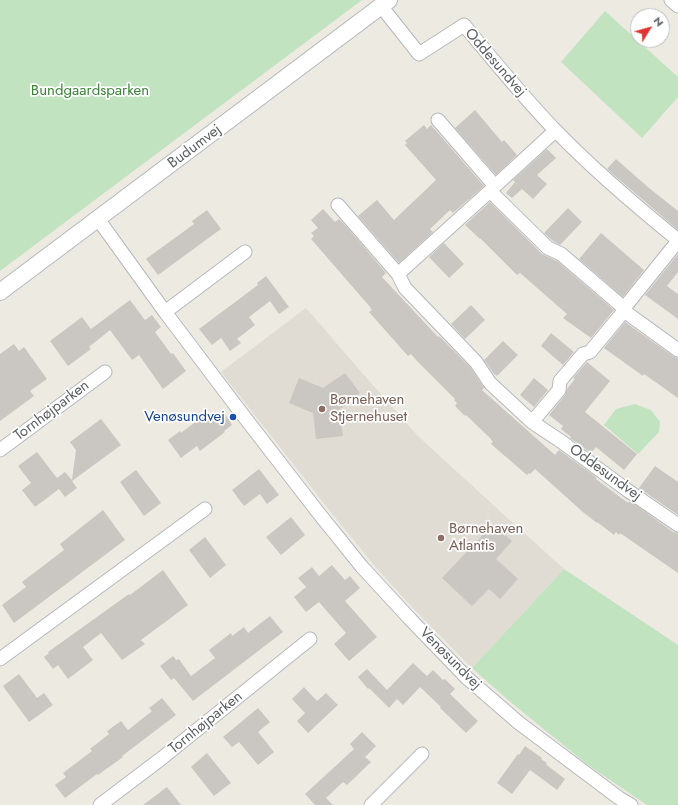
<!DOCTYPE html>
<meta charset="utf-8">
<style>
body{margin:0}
#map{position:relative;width:678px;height:805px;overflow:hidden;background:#edeae2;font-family:Jost,sans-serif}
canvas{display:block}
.north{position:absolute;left:630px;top:8px;width:40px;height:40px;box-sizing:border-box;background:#fff;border:1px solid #bdbfc0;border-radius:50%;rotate:53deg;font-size:11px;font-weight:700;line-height:16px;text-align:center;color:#5b5f62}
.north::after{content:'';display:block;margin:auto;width:14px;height:18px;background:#e13434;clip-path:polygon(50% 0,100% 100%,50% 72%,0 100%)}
</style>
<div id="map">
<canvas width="678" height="805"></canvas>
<div class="north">N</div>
</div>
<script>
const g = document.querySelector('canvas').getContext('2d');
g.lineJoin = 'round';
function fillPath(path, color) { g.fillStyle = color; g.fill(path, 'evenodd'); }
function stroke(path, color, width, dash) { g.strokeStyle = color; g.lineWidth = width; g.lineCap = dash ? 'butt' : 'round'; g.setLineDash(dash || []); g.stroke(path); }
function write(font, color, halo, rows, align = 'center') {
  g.font = font + ' Jost,sans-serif'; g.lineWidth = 3.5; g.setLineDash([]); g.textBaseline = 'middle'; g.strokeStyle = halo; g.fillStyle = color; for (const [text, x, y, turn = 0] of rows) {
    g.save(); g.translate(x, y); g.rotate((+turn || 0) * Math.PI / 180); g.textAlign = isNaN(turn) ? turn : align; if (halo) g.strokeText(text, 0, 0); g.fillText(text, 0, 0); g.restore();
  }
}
const education = new Path2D(`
 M 306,308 L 370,382 L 418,436 L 501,512 L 564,569 L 472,668 L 411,606 L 374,565 L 330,511 L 221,372 Z`);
const green = new Path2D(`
 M 0,0 L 362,0 L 0,271 Z
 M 605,11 L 678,77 L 678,97 L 642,138 L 561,62 Z
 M 635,404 L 651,410 L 660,422 L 659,432 L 638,454 L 604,425 L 616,409 Z
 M 564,569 L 678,645 L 678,805 L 647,805 L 588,765 L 508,700 L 472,668 Z`);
const building = new Path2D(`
 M 475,110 L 502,142 L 504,140 L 517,155 L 496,175 L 455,128 Z
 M 424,125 L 427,129 L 431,125 L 484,186 L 453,213 L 450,210 L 430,229 L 433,232 L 399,263 L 358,216 L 377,200 L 394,220 L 436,180 L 405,145 L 407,143 L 405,141 Z
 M 547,149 L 556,158 L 537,175 L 547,184 L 533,199 L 522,189 L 512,198 L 506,193 L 515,182 L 513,180 Z
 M 616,159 L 649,188 L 678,211 L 678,230 L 607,169 Z
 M 490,202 L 542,254 L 557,261 L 614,310 L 591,338 L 563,318 L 567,314 L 520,273 L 517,275 L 480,238 L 480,239 L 465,225 Z
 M 568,208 L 582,222 L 560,245 L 553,241 L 544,233 Z
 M 323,209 L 335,222 L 339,219 L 346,226 L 386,273 L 382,277 L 438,337 L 439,336 L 470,367 L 484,388 L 482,390 L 555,455 L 559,450 L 596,477 L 596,479 L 628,503 L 630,501 L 673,532 L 678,533 L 678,573 L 620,533 L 619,535 L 616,532 L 614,535 L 597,522 L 597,523 L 584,513 L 535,469 L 530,474 L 529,473 L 527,475 L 491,444 L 493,441 L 491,440 L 491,439 L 466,415 L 465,416 L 455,406 L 457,403 L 454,400 L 455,399 L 417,361 L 411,354 L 408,356 L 369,312 L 372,310 L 370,308 L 371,308 L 311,239 L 314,236 L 311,233 L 318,228 L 311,220 Z
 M 207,210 L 221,229 L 158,275 L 146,259 L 194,224 L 192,221 Z
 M 601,233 L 644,270 L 623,297 L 579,259 Z
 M 444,243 L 464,264 L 449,278 L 429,257 Z
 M 678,254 L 678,272 L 667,286 L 678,294 L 678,319 L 645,295 Z
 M 266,276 L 289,307 L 279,314 L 270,301 L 249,317 L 255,325 L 237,339 L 241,343 L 230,351 L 221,338 L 212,345 L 199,329 L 258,285 L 257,283 Z
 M 130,300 L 145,320 L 152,315 L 161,327 L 155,332 L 171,354 L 173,353 L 186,371 L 163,389 L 139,355 L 132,360 L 110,330 L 89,347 L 91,349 L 68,366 L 50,341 L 82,317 L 91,329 Z
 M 471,305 L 485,320 L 465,339 L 451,324 Z
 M 625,322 L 673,356 L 678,358 L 678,398 L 644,374 L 643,376 L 604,348 Z
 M 551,333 L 574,352 L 563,365 L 541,346 Z
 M 503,341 L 518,355 L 497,376 L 495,374 L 495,375 L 484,360 Z
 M 14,344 L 19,351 L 24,347 L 47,379 L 30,391 L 34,396 L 0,421 L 0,354 Z
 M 587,362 L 610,381 L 585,412 L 637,454 L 624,470 L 596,447 L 591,453 L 570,438 L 571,437 L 561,429 L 563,426 L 549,415 L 565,395 L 567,389 L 575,379 L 573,378 Z
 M 345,373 L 360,393 L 339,410 L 343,436 L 316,439 L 313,413 L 289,403 L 299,378 L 323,388 Z
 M 534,378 L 548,390 L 534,407 L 520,395 Z
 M 225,414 L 232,425 L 224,431 L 225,432 L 200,451 L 197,446 L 181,458 L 168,440 L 180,431 L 181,433 L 202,417 L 205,421 L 212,415 L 216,421 Z
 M 101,419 L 121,445 L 72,481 L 77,488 L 65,497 L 59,489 L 35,507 L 22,490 L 31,483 L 18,466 L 37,452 L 57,478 L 65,472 L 72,480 L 76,450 L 70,442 Z
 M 655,466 L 678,482 L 678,515 L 639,488 Z
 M 259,469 L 279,495 L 267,504 L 260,494 L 244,506 L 232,490 Z
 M 136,470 L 161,503 L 144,516 L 120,482 Z
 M 103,510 L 125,540 L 14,623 L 2,605 L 26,587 L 22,582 L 64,550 L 60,544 Z
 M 291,517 L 305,535 L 281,555 L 266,537 Z
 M 493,524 L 512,541 L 496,559 L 518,579 L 500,599 L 489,589 L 472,606 L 442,578 Z
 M 205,537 L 226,565 L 210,578 L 189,550 Z
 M 332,565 L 345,580 L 350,576 L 360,588 L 345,601 L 377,637 L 349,661 L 334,644 L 346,633 L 319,602 L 306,612 L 294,597 L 306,587 L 298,578 L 312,567 L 319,576 Z
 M 163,570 L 188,605 L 141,640 L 145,644 L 122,660 L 101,633 L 83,647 L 93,660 L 68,679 L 58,665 L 53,669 L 44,657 L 49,653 L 48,652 L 129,594 L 130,595 Z
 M 270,616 L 283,632 L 193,701 L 174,678 L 171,680 L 160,666 L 173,656 L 176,660 L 179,659 L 191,676 L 215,658 L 209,650 L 231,633 L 232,636 L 244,627 L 248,633 Z
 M 413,663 L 427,676 L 433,670 L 443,680 L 445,679 L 455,689 L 450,694 L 478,721 L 466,733 L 440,708 L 441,707 L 420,687 L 403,705 L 397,699 L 389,708 L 369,688 L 368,689 L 358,677 L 367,669 L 387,690 Z
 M 19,674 L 37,698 L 44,693 L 53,705 L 29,722 L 3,686 Z
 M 304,687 L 317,701 L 326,693 L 338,705 L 308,733 L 297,721 L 305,713 L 292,699 Z
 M 162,698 L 176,715 L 122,756 L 123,757 L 98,775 L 97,774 L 65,798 L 55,785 L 66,777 L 63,773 L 92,751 L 90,749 L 109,734 L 107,731 L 121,721 L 128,730 L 152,711 L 149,708 Z
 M 258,708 L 270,722 L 258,732 L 274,752 L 258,765 L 239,742 L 232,747 L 223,737 Z
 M 362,732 L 376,746 L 365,757 L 371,762 L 347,785 L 343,782 L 326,798 L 333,805 L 315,805 L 305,794 L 354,749 L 350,744 Z
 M 525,746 L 542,758 L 541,759 L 547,763 L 546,764 L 548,766 L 565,779 L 557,790 L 530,770 L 512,794 L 497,783 L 518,754 L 519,755 Z
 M 207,753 L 231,783 L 214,796 L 191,767 Z
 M 167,787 L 181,805 L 143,805 Z`);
const minor = new Path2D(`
 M 671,0 L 678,6
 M 381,6 L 419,54 L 464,25 C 494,61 523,97 556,131 C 594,170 636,206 678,240
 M 438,120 L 495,186 L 490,191 L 548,248 L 561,254 L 624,308 L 624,311 L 678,350
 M 495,186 L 555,131
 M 338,205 L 398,274 L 405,288 L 476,362 L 490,383 L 532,422 L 562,442 L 627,490 L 678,525
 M 98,219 L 165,312 L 239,410 L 317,511 L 362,567 L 410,619 L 467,678 L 519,723 L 619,798 L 631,805
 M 398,274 L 490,191
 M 624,308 L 678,241
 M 165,312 L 245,252
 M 532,422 L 559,390 L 560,381 L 583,354 L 590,352 L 624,311
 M 0,450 L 105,372
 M 0,659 L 205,509
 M 100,805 L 162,758 L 310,639
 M 371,805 L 422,754`);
const tertiary = new Path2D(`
 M 0,292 L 389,0`);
const markers = [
 [322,409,4,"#8d6e63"],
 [233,417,4,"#1a4fb4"],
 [441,538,4,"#8d6e63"]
];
const streetNames = [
 ["Oddesundvej",495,63,49],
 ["Budumvej",195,147,-37],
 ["Tornhøjparken",52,411,-37],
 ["Oddesundvej",605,473,36],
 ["Venøsundvej",450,659,45],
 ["Tornhøjparken",206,723,-39]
];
const parkNames = [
 ["Bundgaardsparken",90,91]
];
const educationNames = [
 ["Børnehaven",330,400],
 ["Stjernehuset",330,417],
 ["Børnehaven",449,529],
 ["Atlantis",449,546]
];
const transitNames = [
 ["Venøsundvej",225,417]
];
fillPath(education, '#e0dbd3');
fillPath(green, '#c2e3c0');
fillPath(building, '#cac7c2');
stroke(minor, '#b5b8bc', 15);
stroke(tertiary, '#b5b8bc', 18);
stroke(minor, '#fff', 13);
stroke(tertiary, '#fff', 16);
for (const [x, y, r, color] of markers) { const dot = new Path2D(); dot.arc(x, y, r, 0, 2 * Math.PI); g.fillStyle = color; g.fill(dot); stroke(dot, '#fff', 1.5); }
write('15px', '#5b5f62', '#fff', streetNames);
write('15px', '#3b8339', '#fff', parkNames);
write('15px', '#785e54', '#fff', educationNames, 'left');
write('15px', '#164399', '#fff', transitNames, 'right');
</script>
